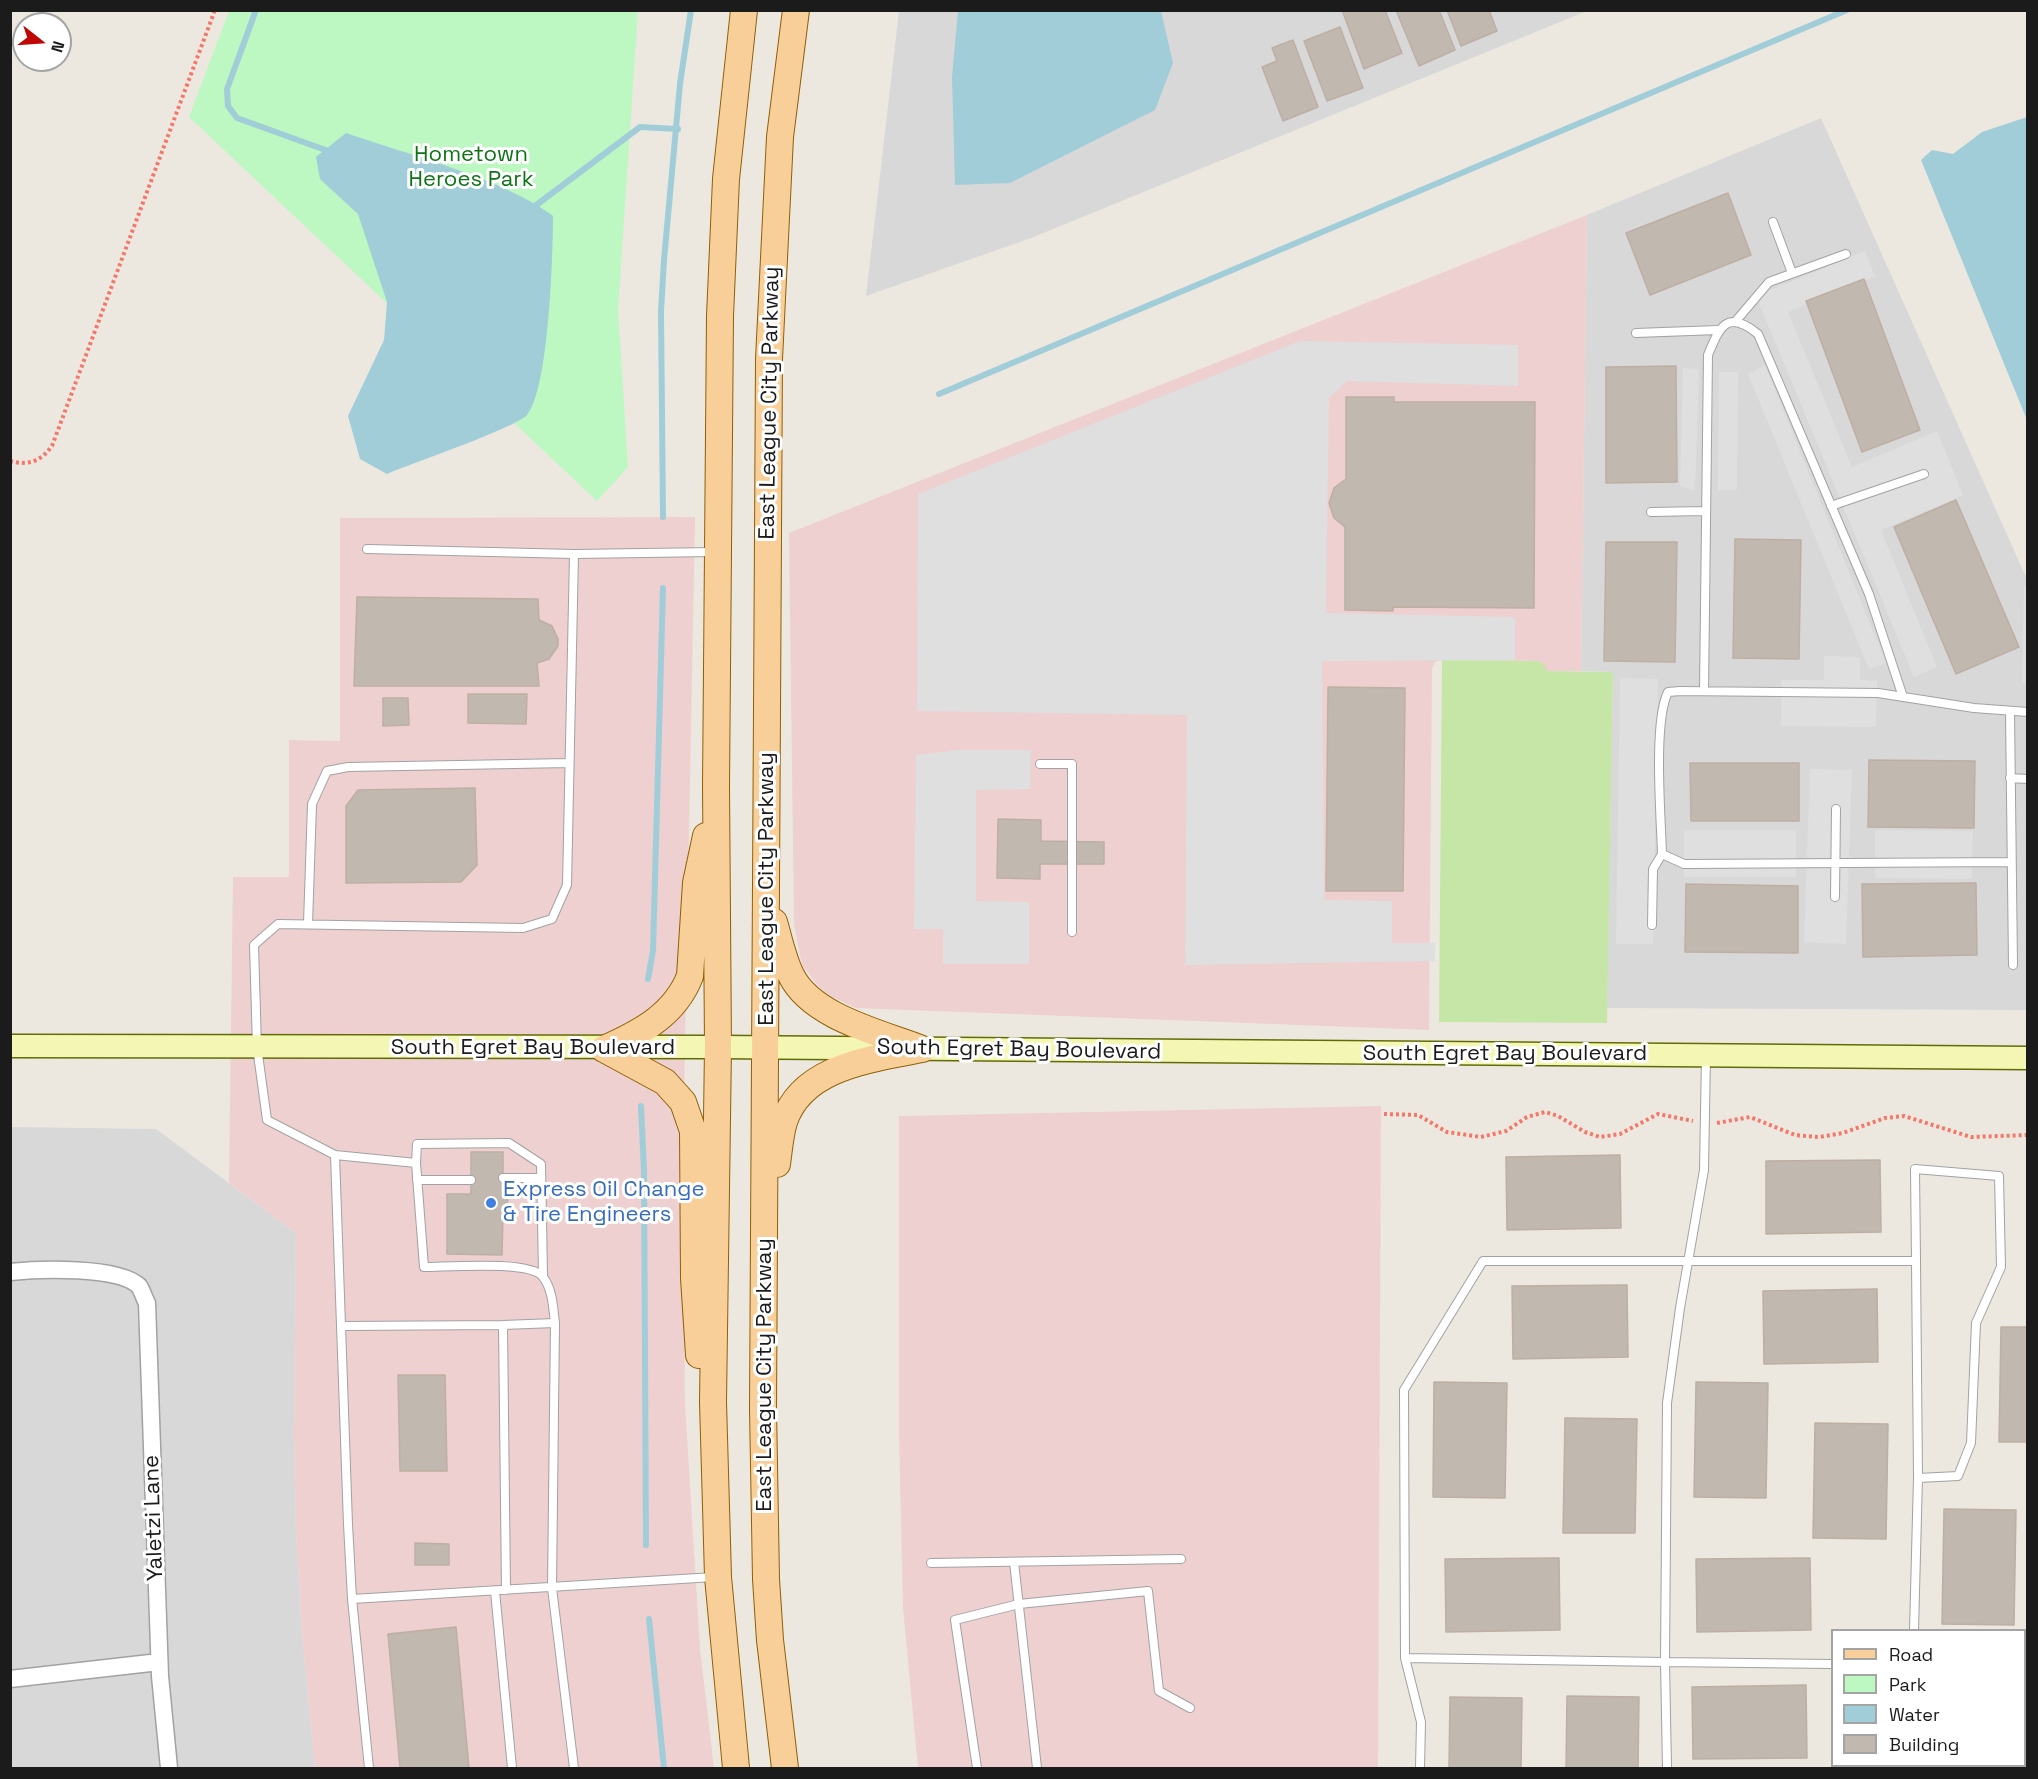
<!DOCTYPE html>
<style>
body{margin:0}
#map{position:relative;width:2038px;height:1779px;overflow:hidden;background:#ece8e0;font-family:"Space Grotesk",sans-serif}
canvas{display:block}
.frame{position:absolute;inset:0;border:12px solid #1b1b1b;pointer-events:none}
.legend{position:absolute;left:1831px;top:1629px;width:195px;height:138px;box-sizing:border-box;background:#fff;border:2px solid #a4a4a4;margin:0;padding:8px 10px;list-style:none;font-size:18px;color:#1b1b1b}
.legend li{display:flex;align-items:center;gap:12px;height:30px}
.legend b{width:30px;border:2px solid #a4a4a4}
.north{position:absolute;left:12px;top:12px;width:60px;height:60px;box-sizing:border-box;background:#fff;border:2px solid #a4a4a4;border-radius:50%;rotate:107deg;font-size:16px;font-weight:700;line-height:24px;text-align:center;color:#1b1b1b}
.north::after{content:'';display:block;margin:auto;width:21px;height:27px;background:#c00606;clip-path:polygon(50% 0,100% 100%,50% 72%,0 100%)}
</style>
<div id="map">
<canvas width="2038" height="1779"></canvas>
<div class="frame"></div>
<ul class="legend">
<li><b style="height:8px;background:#f9cf99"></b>Road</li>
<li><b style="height:16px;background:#bdf7c1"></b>Park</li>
<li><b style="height:16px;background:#a1cdd9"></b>Water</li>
<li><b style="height:16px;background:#c1b8b0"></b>Building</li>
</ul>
<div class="north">N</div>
</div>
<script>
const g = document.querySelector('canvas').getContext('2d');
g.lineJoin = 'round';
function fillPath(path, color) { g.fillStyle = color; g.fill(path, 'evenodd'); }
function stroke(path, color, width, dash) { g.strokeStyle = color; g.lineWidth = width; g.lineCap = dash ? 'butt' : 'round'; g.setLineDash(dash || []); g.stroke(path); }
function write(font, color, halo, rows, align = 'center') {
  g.font = font + ' "Space Grotesk",sans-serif'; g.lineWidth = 6; g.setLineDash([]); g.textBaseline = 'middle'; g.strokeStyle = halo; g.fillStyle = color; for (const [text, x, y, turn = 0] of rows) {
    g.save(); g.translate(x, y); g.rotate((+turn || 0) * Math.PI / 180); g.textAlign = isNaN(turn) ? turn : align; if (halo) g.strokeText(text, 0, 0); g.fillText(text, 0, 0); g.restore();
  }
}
const residential = new Path2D(`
 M 899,11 L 1587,11 L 1031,238 L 866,296 Z
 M 1821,118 L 2025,575 L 2027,575 L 2027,1010 L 1607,1008 L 1613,672 L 1581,671 L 1587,215 Z
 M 11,1127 L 156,1129 L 296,1233 L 294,1434 L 296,1533 L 302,1632 L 315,1768 L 11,1768 Z`);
const commercial = new Path2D(`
 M 1587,215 L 1581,671 L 1546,671 L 1537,661 L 1442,660 L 1435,662 L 1432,668 L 1429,1030 L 856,1008 L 830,996 L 819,987 L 802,965 L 794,925 L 789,533 Z
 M 695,517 L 683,1151 L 685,1404 L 700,1649 L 714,1768 L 315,1768 L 302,1632 L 296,1533 L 294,1434 L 296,1233 L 229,1183 L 233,877 L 289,877 L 289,740 L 340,741 L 340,518 Z
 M 1381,1106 L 1378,1768 L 918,1768 L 903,1608 L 899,1433 L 899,1116 Z`);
const grass = new Path2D(`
 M 1442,660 L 1537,661 L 1544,664 L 1547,671 L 1613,672 L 1607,1023 L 1439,1022 Z`);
const park = new Path2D(`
 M 229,11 L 638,11 L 618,310 L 628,467 L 597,501 L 189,117 Z`);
const parking = new Path2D(`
 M 1865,251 L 1875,276 L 1788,312 L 1852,467 L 1937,431 L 1963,495 L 1881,530 L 1937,667 L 1914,677 L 1756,296 Z
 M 1300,341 L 1518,345 L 1518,386 L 1347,381 L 1329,398 L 1326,613 L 1515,617 L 1515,660 L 1322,661 L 1324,900 L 1392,901 L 1392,943 L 1435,943 L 1435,961 L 1185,965 L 1187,715 L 917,711 L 918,494 Z
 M 1765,365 L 1886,663 L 1869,669 L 1748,374 Z
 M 1683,368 L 1699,369 L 1695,491 L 1680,486 Z
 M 1719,372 L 1738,372 L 1737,490 L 1718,490 Z
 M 2024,586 L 2028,586 L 2027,683 L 2022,683 Z
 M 1824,656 L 1860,657 L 1860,680 L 1877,681 L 1876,727 L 1781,726 L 1781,680 L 1824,680 Z
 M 1620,678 L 1658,679 L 1653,944 L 1616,944 Z
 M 958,750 L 1031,750 L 1030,789 L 976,790 L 976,901 L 1029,902 L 1029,964 L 943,964 L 943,929 L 914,929 L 916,755 Z
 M 1810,769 L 1852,770 L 1846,944 L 1804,942 Z
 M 1684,830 L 1796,830 L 1796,877 L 1684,877 Z
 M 1875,830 L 1973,831 L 1972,879 L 1875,878 Z`);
const water = new Path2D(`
 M 958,11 L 1161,11 L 1173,63 L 1155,110 L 1010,183 L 955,185 L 952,77 Z
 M 2027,117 L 2028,117 L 2027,420 L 1921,160 L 1932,150 L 1953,154 L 1982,132 Z
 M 346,133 C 406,154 505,179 553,216 C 553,254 549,389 527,415 C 515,428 410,464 387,474 L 360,459 L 348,416 L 384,340 L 387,302 L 358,214 L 320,179 L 316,157 Z`);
const stream = new Path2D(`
 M 256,10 L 227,89 L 228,106 L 237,118 L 331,152
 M 531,209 L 640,127 L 678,129
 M 939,394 L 1847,10
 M 663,517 L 661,311 L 664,260 L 680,84 L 691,10
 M 648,979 L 653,951 L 663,588
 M 641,1106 L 644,1170 L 646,1545
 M 649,1619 L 664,1768`);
const building = new Path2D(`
 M 1342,10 L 1385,10 L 1402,53 L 1364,69 Z
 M 1396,10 L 1439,10 L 1455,50 L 1419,66 Z
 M 1447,10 L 1489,10 L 1497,31 L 1461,46 Z
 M 1340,27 L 1363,88 L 1327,101 L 1304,41 Z
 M 1293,40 L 1318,107 L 1283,121 L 1262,67 L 1277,61 L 1272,48 Z
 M 1728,193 L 1751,255 L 1650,295 L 1626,233 Z
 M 1864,279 L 1920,430 L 1862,452 L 1806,301 Z
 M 1676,366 L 1677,482 L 1606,483 L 1606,367 Z
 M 1346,397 L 1394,397 L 1394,402 L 1535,402 L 1534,608 L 1393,607 L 1393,611 L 1345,610 L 1345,527 L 1334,518 L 1329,503 L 1334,488 L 1346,479 Z
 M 1956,500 L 2019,647 L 1956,674 L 1894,527 Z
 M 1735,539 L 1801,540 L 1799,659 L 1733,658 Z
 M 1606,542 L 1677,542 L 1675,662 L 1604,661 Z
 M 357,597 L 538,599 L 539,620 L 552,626 L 558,639 L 558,646 L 549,659 L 537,663 L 539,686 L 354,686 Z
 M 1328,687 L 1405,688 L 1403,891 L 1326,891 Z
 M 468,694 L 527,694 L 526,724 L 468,723 Z
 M 383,698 L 408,698 L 409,725 L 383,726 Z
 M 1869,760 L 1975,761 L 1974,828 L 1868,827 Z
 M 1690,763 L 1799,763 L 1799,821 L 1691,821 Z
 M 475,788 L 477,865 L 461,882 L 346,883 L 346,806 L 358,790 Z
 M 998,819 L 1041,820 L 1041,841 L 1104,842 L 1104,864 L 1040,864 L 1040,879 L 997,878 Z
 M 1976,883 L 1977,955 L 1863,957 L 1862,884 Z
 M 1686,884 L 1798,886 L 1798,953 L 1685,952 Z
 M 471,1152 L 503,1152 L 503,1194 L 508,1194 L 507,1213 L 503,1213 L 502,1255 L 447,1254 L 447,1194 L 471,1194 Z
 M 1620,1155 L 1621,1228 L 1507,1230 L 1506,1157 Z
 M 1880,1160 L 1881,1232 L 1766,1234 L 1766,1161 Z
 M 1627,1285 L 1628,1357 L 1513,1359 L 1512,1286 Z
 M 1877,1289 L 1878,1362 L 1764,1364 L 1763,1291 Z
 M 2001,1327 L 2028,1327 L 2028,1442 L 1999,1442 Z
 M 398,1375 L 445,1375 L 447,1471 L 400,1471 Z
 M 1434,1382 L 1507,1383 L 1505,1498 L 1433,1497 Z
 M 1696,1382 L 1768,1383 L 1766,1498 L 1694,1497 Z
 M 1565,1418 L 1637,1419 L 1635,1533 L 1563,1533 Z
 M 1815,1423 L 1888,1424 L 1886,1539 L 1813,1538 Z
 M 1944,1509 L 2016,1510 L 2014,1625 L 1942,1624 Z
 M 415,1543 L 449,1544 L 449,1565 L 415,1565 Z
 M 1559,1558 L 1560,1630 L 1446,1632 L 1445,1559 Z
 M 1810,1558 L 1811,1630 L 1697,1632 L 1696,1559 Z
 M 456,1627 L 469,1768 L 400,1768 L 388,1634 Z
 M 1806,1685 L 1807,1758 L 1693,1759 L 1692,1687 Z
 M 1567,1696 L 1639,1697 L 1638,1768 L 1566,1768 Z
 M 1450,1697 L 1522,1698 L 1521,1768 L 1449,1768 Z
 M 1883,1766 L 1997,1766 L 1998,1768 L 1883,1768 Z`);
const path = new Path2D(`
 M 10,461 C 29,466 41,461 52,446 L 215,10
 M 1384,1114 L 1418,1115 L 1447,1132 L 1481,1137 L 1506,1131 L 1527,1117 L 1545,1112 L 1558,1116 L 1585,1132 L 1600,1137 L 1620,1134 L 1658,1114 L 1693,1121
 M 1717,1123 L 1750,1117 L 1795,1135 L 1819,1137 L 1843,1133 L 1885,1118 L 1904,1116 L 1971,1137 L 2028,1135`);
const service = new Path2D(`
 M 1773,222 L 1792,273
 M 1735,322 L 1769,282 L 1846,254
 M 1636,333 L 1718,330
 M 1831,506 L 1924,474
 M 1651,512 L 1706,511
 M 367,549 L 574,554
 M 1704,691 L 1708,355 C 1720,326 1727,309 1758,334 L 1869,594 L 1903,697
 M 2010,712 L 2013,965
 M 1040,764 L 1072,764 L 1072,932
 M 2010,778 L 2028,779
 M 2010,862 L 1684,864 L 1662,854 C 1661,817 1653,722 1668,692 L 1680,691 L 1878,693 L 1974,708 L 2028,712
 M 1835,897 L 1836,809
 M 308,924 L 312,804 L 327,771 L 348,767 L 569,763
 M 1652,925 L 1653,869 L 1662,854
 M 1706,1056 L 1704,1170 L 1680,1308 L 1667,1403 L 1665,1662 L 1832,1664
 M 335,1155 L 416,1163 L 424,1267 C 447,1267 531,1260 543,1277 C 553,1290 553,1308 555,1323 L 552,1588 L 574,1768
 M 416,1163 L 417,1144 L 509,1143 L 541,1164 L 543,1276
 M 503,1178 L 541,1178
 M 417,1180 L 471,1180
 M 1916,1261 L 1918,1478
 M 503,1325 L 555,1323
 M 342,1326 L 503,1325 L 506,1590
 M 1014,1562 L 1037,1768
 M 931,1563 L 1181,1559
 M 495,1591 L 512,1768
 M 352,1599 L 714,1577
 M 1405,1658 L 1665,1662 L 1667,1768
 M 2024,1684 L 2028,1685
 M 369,1768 L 352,1599 L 348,1524 L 335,1155 L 267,1120 L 257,1047 L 254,945 L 278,924 L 523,928 L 552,919 L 567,885 L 574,554 L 714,552
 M 977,1768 L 955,1620 L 1019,1604 L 1148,1591 L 1159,1691 L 1190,1708
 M 1420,1768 L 1421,1722 L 1405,1658 L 1404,1390 L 1483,1261 L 1916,1261 L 1915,1169 L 1999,1176 L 2001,1267 L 1976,1323 L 1971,1443 L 1958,1476 L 1918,1478 L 1914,1630`);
const minor = new Path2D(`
 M 10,1272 C 38,1269 118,1266 139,1286 C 142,1290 144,1298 147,1303 L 160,1676 L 169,1768
 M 10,1679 L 159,1662`);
const secondary = new Path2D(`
 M 10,1046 L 718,1047 L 2028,1058`);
const primary = new Path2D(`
 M 774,922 C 779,939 783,959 791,975 C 811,1017 881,1033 922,1049
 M 604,1049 L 665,1082 L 683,1102 L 693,1131 L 694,1278 L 699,1355
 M 604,1049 C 640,1033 675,1015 690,976 L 696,883 L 706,836
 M 777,1164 C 779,1150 780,1135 784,1122 C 802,1066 873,1059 922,1049
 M 736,1768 L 718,1577 L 713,1402 L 718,1047 L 716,785 L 720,316 L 726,179 L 744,10
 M 785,1768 L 770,1640 L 766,1579 L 763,1408 L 769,359 L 780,137 L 796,10`);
const markers = [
 [491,1203,6,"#3f7fe0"]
];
const parkNames = [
 ["Hometown",471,155],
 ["Heroes Park",471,180]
];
const streetNames = [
 ["East League City Parkway",770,403,-89],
 ["East League City Parkway",767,889,-90],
 ["South Egret Bay Boulevard",533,1048],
 ["South Egret Bay Boulevard",1019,1050,1],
 ["South Egret Bay Boulevard",1505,1054],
 ["East League City Parkway",765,1375,-90],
 ["Yaletzi Lane",154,1518,-92]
];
const shopNames = [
 ["Express Oil Change",503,1190],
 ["& Tire Engineers",503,1215]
];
fillPath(residential, '#d9d8d8');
fillPath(commercial, '#edd0cf');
fillPath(grass, '#c6e6a7');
fillPath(park, '#bdf7c1');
fillPath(parking, '#dfdfdf');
fillPath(water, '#a1cdd9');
stroke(stream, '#a1cdd9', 6);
fillPath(building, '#c1b8b0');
stroke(building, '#bdafa3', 1.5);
stroke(service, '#a2a2a2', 10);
stroke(minor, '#a2a2a2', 19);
stroke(secondary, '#616c07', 25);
stroke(primary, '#8e6004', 28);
stroke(path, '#f57768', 4, [3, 3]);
stroke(service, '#fff', 8);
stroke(minor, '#fff', 16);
stroke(secondary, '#f4f7b4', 22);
stroke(primary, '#f9cf99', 26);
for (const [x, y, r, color] of markers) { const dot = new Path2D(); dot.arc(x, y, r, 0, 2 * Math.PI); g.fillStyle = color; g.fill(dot); stroke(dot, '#fff', 2); }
write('22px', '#0e7416', '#fff', parkNames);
write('22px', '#1b1b1b', '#fff', streetNames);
write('22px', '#366cbe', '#fff', shopNames, 'left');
</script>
